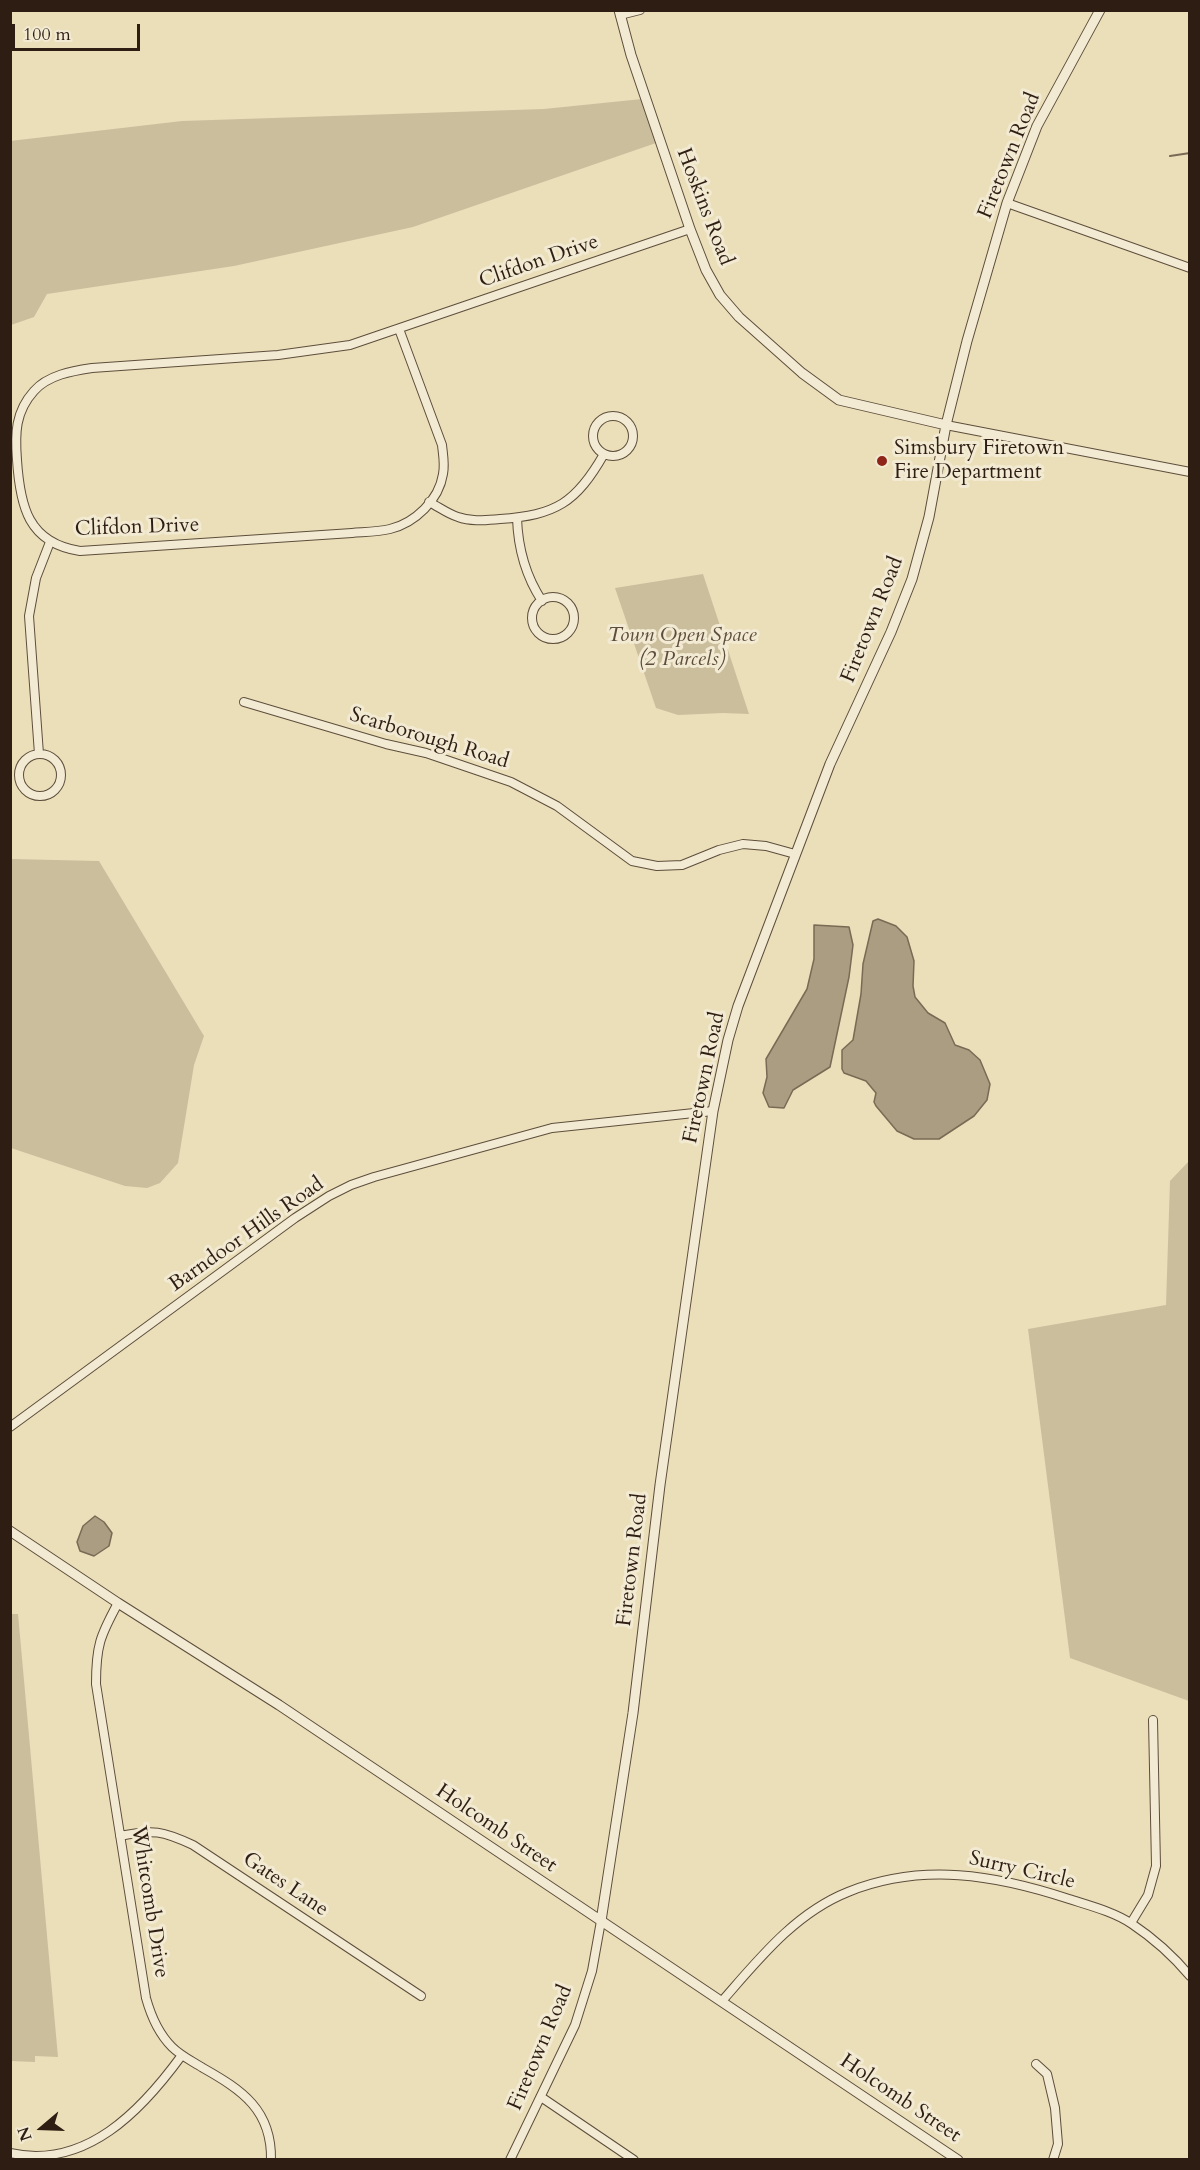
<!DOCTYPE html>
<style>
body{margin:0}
#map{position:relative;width:1200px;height:2170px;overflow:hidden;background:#ebdfb9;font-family:Cardo,serif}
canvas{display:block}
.frame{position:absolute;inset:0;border:12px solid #2e1d13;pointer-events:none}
.north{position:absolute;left:12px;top:2098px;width:60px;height:60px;-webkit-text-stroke:4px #f2ead2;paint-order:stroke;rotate:251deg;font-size:16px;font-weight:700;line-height:24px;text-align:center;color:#2e1d13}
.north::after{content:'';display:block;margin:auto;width:21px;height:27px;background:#2e1d13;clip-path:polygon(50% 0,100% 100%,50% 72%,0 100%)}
.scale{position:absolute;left:12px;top:24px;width:128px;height:27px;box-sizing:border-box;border:3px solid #2e1d13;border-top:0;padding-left:8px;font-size:18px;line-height:21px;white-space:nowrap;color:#2e1d13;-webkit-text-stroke:4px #f2ead2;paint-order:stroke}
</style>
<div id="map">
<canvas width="1200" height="2170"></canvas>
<div class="frame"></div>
<div class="north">N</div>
<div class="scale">100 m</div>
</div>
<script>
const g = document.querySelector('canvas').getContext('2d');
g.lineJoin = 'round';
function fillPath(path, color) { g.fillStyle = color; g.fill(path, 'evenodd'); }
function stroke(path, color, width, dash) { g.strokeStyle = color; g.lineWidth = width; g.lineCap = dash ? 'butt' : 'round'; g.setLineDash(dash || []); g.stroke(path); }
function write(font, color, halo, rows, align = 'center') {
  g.font = font + ' Cardo,serif'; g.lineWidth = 6; g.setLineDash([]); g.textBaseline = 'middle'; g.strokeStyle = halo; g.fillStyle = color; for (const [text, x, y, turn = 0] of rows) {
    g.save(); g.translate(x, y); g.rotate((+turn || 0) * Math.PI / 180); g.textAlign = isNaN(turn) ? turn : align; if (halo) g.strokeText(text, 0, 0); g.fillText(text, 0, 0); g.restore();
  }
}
const green = new Path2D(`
 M 642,99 L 656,143 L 413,227 L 234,266 L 47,294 L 34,317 L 11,325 L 10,141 L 182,121 L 544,109 Z
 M 703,574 L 749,714 L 723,713 L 678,715 L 656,708 L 615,588 Z
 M 11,859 L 99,861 L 204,1036 L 194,1065 L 178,1163 L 160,1183 L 147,1188 L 125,1186 L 11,1148 Z
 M 1189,1161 L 1189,1701 L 1070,1658 L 1028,1329 L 1166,1305 L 1170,1181 Z
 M 10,1614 L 18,1614 L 58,2057 L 35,2056 L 35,2062 L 11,2061 Z`);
const water = new Path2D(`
 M 878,919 L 896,926 L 907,937 L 914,961 L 913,986 L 915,997 L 928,1013 L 945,1023 L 955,1045 L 969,1050 L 980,1060 L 990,1084 L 987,1100 L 974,1116 L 939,1139 L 914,1139 L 897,1131 L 876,1106 L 874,1102 L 876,1093 L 866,1081 L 844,1073 L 842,1069 L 842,1050 L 853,1040 L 861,994 L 863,964 L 873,921 Z
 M 814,925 L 849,927 L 853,945 L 849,977 L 830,1067 L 793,1090 L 784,1108 L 769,1107 L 763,1093 L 767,1077 L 766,1059 L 807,989 L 814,959 Z
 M 95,1516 L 104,1522 L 112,1533 L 109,1546 L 94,1556 L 80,1551 L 77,1542 L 83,1526 Z`);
const stream = new Path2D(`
 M 1170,156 L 1190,153`);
const minor = new Path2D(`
 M 620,15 L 640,10
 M 1007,203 L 1190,268
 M 399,329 L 442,445 C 443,455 445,464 443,474 C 439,500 415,523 390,529 C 378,532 364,532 352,533 L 80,551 C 28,543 20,506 17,460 C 15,434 15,412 34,391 C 48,375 72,371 92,368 L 278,355 L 350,345 L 690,229
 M593 436a20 20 0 1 1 40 0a20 20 0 1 1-40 0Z
 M 946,425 L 1190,472
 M 429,502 C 439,507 448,514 458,517 C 472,522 486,520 500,519 C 556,515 576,503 604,454
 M 517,518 C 518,549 525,575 542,601
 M532 618a21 21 0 1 1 42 0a21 21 0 1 1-42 0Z
 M 244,702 L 386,744 L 426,753 L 511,782 L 557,806 L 632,861 L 657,866 L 682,865 L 719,850 L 743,844 L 766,846 L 795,854
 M 39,754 L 29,616 L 36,578 L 50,542
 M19 775a21 21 0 1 1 42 0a21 21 0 1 1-42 0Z
 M 10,1427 L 295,1218 L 329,1196 L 351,1185 L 374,1177 L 552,1128 L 713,1111
 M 118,1603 C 100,1636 96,1646 96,1684 L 146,1998 C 151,2016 158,2033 172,2047 C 181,2056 192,2061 203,2068 C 242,2090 272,2110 271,2160
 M 120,1836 C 153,1829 163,1831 193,1845 L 421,1996
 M 1131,1923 L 1148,1895 L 1156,1866 L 1153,1720
 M 722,2001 C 758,1960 795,1913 848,1892 C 922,1862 996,1875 1069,1899 C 1091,1906 1114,1912 1132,1924 C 1153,1938 1174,1957 1190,1976
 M 1036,2064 L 1047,2074 L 1055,2108 L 1058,2144 L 1053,2160
 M 541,2097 L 634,2160
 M 10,2153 C 86,2170 142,2110 182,2055
 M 510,2160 L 575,2025 L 592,1971 L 601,1921`);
const tertiary = new Path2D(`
 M 619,10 L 631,55 L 690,229 L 706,270 L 720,295 L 739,317 L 802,373 L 839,400 L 946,425
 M 10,1531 L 118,1603 L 279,1705 L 958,2160
 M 601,1921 L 633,1713 L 660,1485 L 713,1111 L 728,1040 L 738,1006 L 830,764 L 891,632 L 912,579 L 929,517 L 946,425 L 967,341 L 1007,203 L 1037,126 L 1100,10`);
const markers = [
 [882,461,6,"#8f2418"]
];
const streetNames = [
 ["Firetown Road",1010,156,-68],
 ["Hoskins Road",704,207,69],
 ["Clifdon Drive",539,262,-19],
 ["Clifdon Drive",137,528,-2],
 ["Firetown Road",873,620,-68],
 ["Scarborough Road",429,739,17],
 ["Firetown Road",705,1078,-78],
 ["Barndoor Hills Road",247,1235,-35],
 ["Firetown Road",633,1560,-83],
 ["Holcomb Street",496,1829,34],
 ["Surry Circle",1022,1871,13],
 ["Gates Lane",285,1885,34],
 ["Whitcomb Drive",149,1902,81],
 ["Firetown Road",541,2048,-67],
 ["Holcomb Street",900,2099,34]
];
const poiNames = [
 ["Simsbury Firetown",894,449],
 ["Fire Department",894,473]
];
const parkNames = [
 ["Town Open Space",682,636],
 ["(2 Parcels)",682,660]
];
fillPath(green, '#cbbe9d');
fillPath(water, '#ab9d81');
stroke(water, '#796a55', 1.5);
stroke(stream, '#796a55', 2);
stroke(minor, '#5d4e3c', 10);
stroke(tertiary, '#5d4e3c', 11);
stroke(minor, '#f2ead2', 8);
stroke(tertiary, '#f2ead2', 9);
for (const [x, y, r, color] of markers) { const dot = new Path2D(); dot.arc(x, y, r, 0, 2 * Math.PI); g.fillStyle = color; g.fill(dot); stroke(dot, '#f2ead2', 2); }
write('21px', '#2e1d13', '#f2ead2', streetNames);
write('21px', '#2e1d13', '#f2ead2', poiNames, 'left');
write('italic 21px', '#5d4d3c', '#f2ead2', parkNames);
</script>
